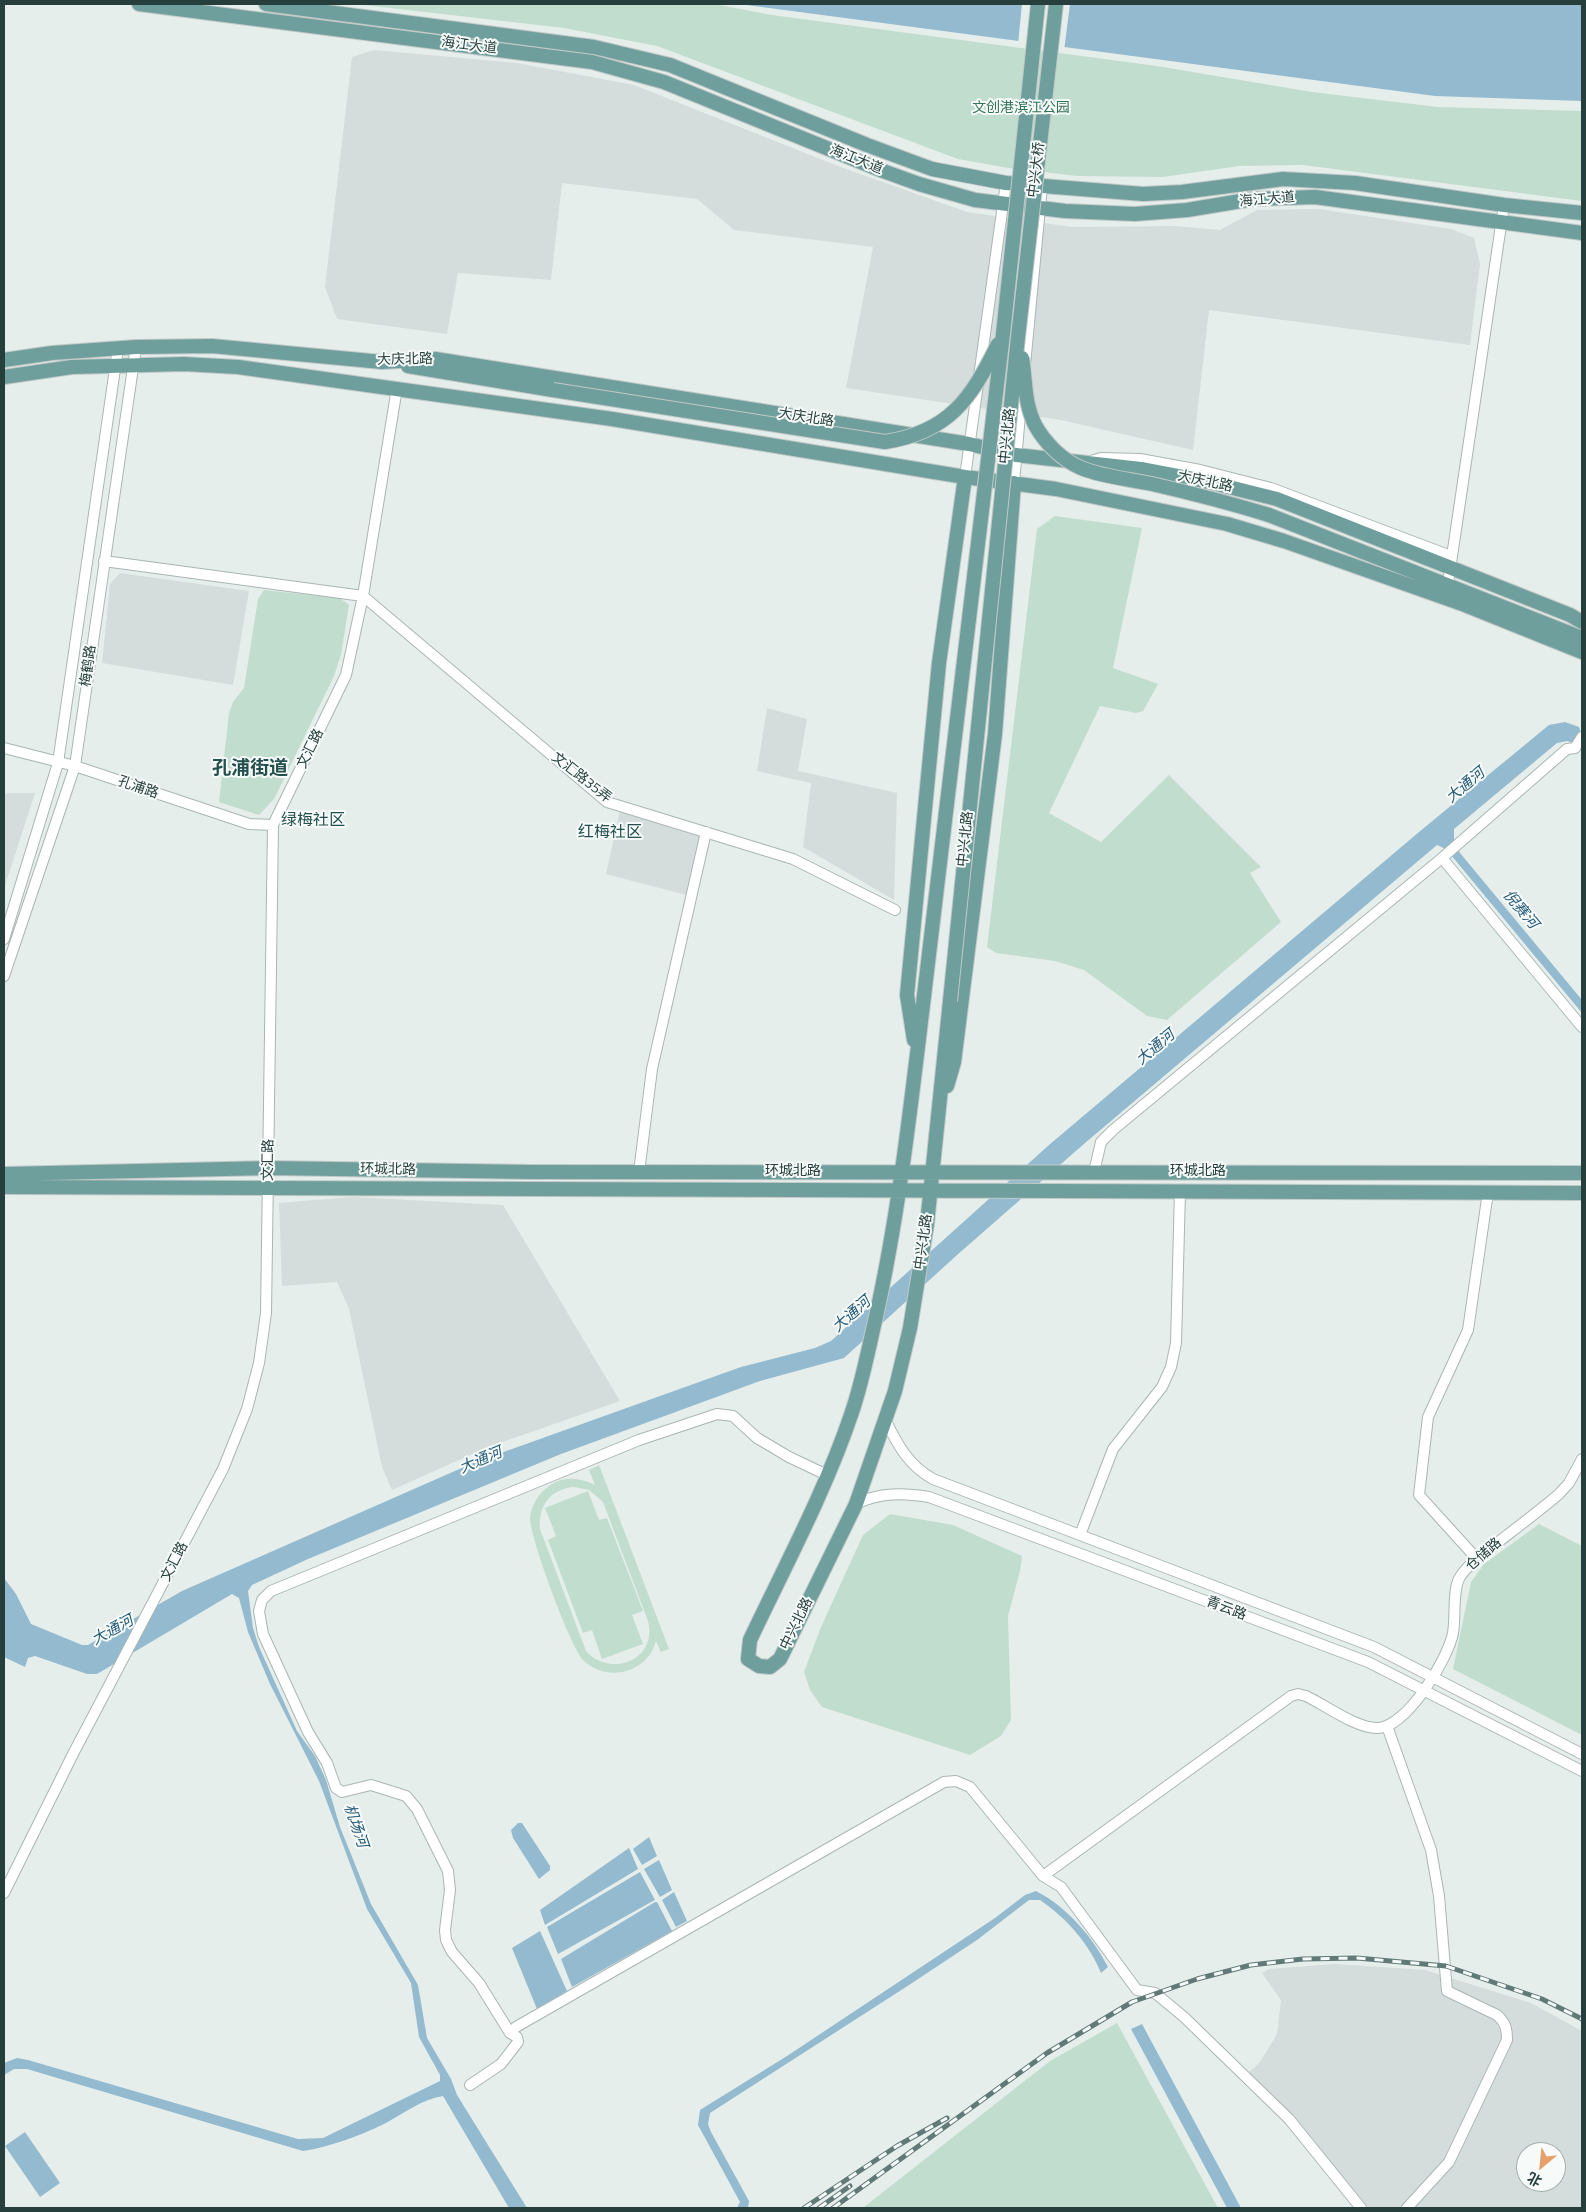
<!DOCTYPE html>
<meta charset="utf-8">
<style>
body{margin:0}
#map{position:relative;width:1586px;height:2212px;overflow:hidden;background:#e6eeec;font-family:"Titillium Web","Noto Sans SC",sans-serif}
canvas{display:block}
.frame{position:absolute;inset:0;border:5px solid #263f3c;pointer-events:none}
.north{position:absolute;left:1516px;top:2142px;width:50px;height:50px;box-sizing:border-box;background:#f6faf9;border:1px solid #a3afad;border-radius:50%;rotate:208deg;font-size:14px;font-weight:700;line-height:20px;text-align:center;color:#263f3c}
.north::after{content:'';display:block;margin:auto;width:18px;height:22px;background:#e7a06a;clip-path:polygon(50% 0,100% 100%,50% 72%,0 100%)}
</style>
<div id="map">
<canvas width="1586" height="2212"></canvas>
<div class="frame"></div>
<div class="north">北</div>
</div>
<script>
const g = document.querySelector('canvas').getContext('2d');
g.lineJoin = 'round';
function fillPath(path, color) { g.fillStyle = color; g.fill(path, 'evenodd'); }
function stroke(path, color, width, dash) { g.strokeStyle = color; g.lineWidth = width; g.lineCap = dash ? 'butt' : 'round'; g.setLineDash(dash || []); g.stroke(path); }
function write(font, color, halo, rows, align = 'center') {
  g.font = font + ' "Titillium Web","Noto Sans SC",sans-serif'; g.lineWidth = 4; g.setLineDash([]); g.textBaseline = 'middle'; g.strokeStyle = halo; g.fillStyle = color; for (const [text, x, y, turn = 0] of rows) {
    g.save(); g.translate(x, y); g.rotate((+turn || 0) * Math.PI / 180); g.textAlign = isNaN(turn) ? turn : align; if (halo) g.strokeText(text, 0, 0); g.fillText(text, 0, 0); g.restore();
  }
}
const built = new Path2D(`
 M 374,50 L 517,63 L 634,85 L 838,166 L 967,212 L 1072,227 L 1175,226 L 1220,230 L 1257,210 L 1319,209 L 1451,229 L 1474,238 L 1480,264 L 1470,345 L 1209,310 L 1193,450 L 1061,420 L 846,388 L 873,247 L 734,230 L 697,199 L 562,183 L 551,280 L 458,273 L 447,334 L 337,319 L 325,287 L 352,57 Z
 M 120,573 L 249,591 L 233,685 L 102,663 L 110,584 Z
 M 767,708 L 807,719 L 798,771 L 897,793 L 894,900 L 803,847 L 811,783 L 757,771 Z
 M 8,793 L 35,793 L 4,889 L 4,795 Z
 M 620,811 L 700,837 L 686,895 L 606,874 Z
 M 352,1197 L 503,1205 L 620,1401 L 488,1447 L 392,1490 L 382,1467 L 349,1309 L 337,1282 L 282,1286 L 279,1203 Z
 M 1335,1964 L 1425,1970 L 1531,2003 L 1582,2031 L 1582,2208 L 1365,2208 L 1248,2073 L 1260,2062 L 1277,2034 L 1281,2000 L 1262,1973 L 1269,1969 ZM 1526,2152 L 1556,2152 L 1556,2182 L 1526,2182 Z`);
const green = new Path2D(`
 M 355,4 L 714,4 L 772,15 L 1157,66 L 1312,92 L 1438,107 L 1582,111 L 1582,201 L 1303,165 L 1239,166 L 1163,177 L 1077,176 L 1008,168 L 958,159 L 657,46 L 564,28 Z
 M 1055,516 L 1142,528 L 1113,668 L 1158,684 L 1143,711 L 1136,713 L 1100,706 L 1049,813 L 1101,842 L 1169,775 L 1261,867 L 1250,873 L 1281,922 L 1167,1020 L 1147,1016 L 1084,970 L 1055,961 L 996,953 L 987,947 L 1037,529 Z
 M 264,590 L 340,598 L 349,605 L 341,655 L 334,676 L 274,799 L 259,815 L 219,802 L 229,713 L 233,702 L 244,688 L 258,599 Z
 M 599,1465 L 669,1649 L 661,1652 L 656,1641 C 652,1655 643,1665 629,1670 C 614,1676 595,1672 583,1660 C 570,1646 530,1538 530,1518 C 531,1505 540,1491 552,1484 C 566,1476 581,1478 595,1485 L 589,1470 ZM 574,1487 L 589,1490 L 603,1502 L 648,1621 C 658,1659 612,1679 586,1651 L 540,1529 C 538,1506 550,1489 574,1487 Z
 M 588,1491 L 599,1520 L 607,1518 L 643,1611 L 632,1615 L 643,1644 L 602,1659 L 592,1630 L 583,1633 L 548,1540 L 556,1536 L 545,1508 Z
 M 890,1514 L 953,1525 L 1022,1556 L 1020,1571 L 1008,1616 L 1011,1720 L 1001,1736 L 970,1755 L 822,1707 L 810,1690 L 804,1672 L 821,1627 L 863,1535 Z
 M 1539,1524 L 1582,1546 L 1582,1735 L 1453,1669 L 1471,1582 L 1484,1564 Z
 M 1117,2023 L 1218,2208 L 864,2207 L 1050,2061 Z`);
const water = new Path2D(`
 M 739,4 L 1582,4 L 1582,101 L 1435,96 Z
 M 1565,722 L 1579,727 L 1581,733 L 1574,743 L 1567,741 L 1557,743 L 1454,829 L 1454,842 L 1460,853 L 1582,1000 L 1582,1013 L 1446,849 L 1437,845 L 1085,1143 L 957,1255 L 844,1358 L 760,1381 L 561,1454 L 308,1559 L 252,1585 L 248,1591 L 250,1606 L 253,1628 L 259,1647 L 297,1731 L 315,1756 L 326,1780 L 340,1827 L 371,1904 L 418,1985 L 427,2038 L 451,2079 L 457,2095 L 527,2208 L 509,2208 L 443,2096 C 422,2099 403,2114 384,2124 C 359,2136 330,2147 303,2151 L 27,2069 L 14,2069 L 4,2075 L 4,2063 L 17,2058 L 28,2060 L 298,2139 L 323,2138 L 440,2081 L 440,2075 L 419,2037 L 411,1983 L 367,1909 L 319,1781 L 270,1684 L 248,1632 L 239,1598 L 232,1594 L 97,1674 L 87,1674 L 35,1656 L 28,1658 L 25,1667 L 4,1657 L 4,1578 L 16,1594 L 31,1624 L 82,1645 L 88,1645 L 182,1591 L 473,1463 L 741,1367 L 815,1348 L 831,1341 L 1049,1145 L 1419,832 L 1549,725 Z
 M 518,1823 L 522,1823 L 550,1866 L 550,1870 L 539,1879 L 513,1838 L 511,1830 Z
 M 649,1837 L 657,1856 L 642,1865 L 633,1849 Z
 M 629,1848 L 638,1869 L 545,1925 L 540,1910 Z
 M 659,1860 L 672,1890 L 660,1897 L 644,1869 Z
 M 640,1872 L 655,1900 L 653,1901 L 558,1954 L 547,1927 Z
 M 1036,1891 C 1067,1907 1092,1936 1108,1967 L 1101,1973 C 1089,1943 1066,1918 1040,1900 L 1029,1900 L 977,1940 L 906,1987 L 710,2113 L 708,2124 L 711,2132 L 749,2201 L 748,2208 L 737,2208 L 740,2202 L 698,2125 L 700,2110 L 787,2056 L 995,1918 L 1025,1895 Z
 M 674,1892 L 687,1921 L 676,1927 L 662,1900 Z
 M 655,1902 L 657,1902 L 672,1931 L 572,1987 L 561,1959 Z
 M 540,1931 L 567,1991 L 537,2009 L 512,1948 Z
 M 1142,2024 L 1241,2208 L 1227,2208 L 1131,2029 Z
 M 25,2132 L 60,2183 L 40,2197 L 5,2146 Z`);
const pier = new Path2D(`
 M 1022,4 L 1070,4 L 1064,51 L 1018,44 Z`);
const minor = new Path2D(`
 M 1025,365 L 1042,187
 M 1091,461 L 1101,458 L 1140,459 L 1200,470 L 1271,488 L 1451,556
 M 965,477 L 1006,183
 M 1014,483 L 1022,392
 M 104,561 L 363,596 L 607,802 L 793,859 L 895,910
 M 1447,590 L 1504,205
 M 4,748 L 75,766 L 249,824 L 273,825
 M 1442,858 L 1567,749 L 1575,748 L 1582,737
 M 4,939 L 58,763 L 118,348
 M 4,976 L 75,766 L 136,347
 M 639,1172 L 652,1069 L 706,832
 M 1094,1172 L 1101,1142 L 1113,1130 L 1442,858 L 1582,1027
 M 886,1421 C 897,1444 909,1466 933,1479 L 1374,1647 L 1582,1754
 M 856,1504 C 880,1492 904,1493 929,1497 L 1368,1662 L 1582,1771
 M 1080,1535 L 1113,1449 L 1162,1387 L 1171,1367 L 1176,1343 L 1180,1191
 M 1477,1559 L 1419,1495 L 1428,1417 L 1468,1330 L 1488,1192
 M 1387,1726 L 1431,1850 L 1439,1896 L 1447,1991 L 1497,2015 C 1505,2022 1507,2028 1507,2040 L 1449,2162 L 1407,2208
 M 1043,1876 L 1061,1887 L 1137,1990 L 1155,1993 L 1184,2017 L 1289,2119 L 1361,2208
 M 4,1893 L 74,1752 L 223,1469 L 247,1409 L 259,1363 L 266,1313 L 273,825 L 346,675 L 363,596 L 397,388
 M 510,2033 L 516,2027 L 944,1782 L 956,1781 L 970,1787 L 1043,1876 L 1291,1696 L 1298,1694 L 1306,1696 C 1325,1705 1357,1729 1378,1728 C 1407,1727 1448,1659 1453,1633 C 1456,1617 1452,1589 1460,1577 C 1467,1565 1482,1555 1493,1546 C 1515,1529 1538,1512 1559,1494 L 1569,1483 L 1582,1459
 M 470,2085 L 501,2064 L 518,2042 L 517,2037 L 510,2033 L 479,1983 L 452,1952 L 446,1940 L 445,1930 L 450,1890 L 448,1871 L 417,1809 L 406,1796 L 371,1785 L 342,1792 L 336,1788 L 327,1763 L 308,1732 L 263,1634 L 259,1611 L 262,1600 L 271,1591 L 639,1440 L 717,1414 L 733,1416 L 757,1438 L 789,1457 L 827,1475`);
const major = new Path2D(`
 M 139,4 L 592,62 L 664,82 L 883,171 L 919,184 L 975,200 L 1065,211 L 1135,214 L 1187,210 L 1253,199 L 1315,197 L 1582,233
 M 266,4 L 594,47 L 670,65 L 867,145 L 932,169 L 1006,183 L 1143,194 L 1182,192 L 1283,179 L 1355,183 L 1504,205 L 1582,213
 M 4,360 L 52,353 L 136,347 L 212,346 L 382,362 L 435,359 L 969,444 L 1016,455 L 1141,469 L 1209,482 L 1277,499 L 1570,615 L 1582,622
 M 408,366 L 553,390
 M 4,377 L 72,367 L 184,364 L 238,367 L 612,419 L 965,477 L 1056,489 L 1227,524 L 1284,541 L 1465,605 L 1582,652
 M 1269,515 L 1582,638
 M 924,996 C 911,1104 899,1214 875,1321 C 868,1351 862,1383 852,1412 C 826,1490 785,1566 750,1640 L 748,1659 L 759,1666 L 770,1667 L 780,1659 L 856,1504 L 895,1391 L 910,1328 L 927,1224 L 950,1001
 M 914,1040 L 907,995 L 939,663 L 965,477
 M 947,1086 L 954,1062 L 995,734 L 1014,483
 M 4,1174 L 269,1168 L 532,1172 L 1582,1173
 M 4,1187 L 1582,1193`);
const rail = new Path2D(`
 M 804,2208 L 897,2146 L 947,2118
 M 819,2208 L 850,2186
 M 833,2208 L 1047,2053 L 1132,2002 L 1197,1979 L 1251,1965 L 1303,1959 L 1357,1958 L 1446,1966 L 1542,1999 L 1582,2019`);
const majorBridge = new Path2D(`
 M 1022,358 C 1026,381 1024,403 1035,425 C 1045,443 1062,460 1081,468 C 1103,477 1128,479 1152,484 C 1191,493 1230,503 1269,515
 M 553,390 L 885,442 C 949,432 971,399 998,344
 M 924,996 L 1003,334 L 1038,4
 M 950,1001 L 1018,337 L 1056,4`);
const streetNames = [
 ["海江大道",469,46,7],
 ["海江大道",856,160,22],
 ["中兴大桥",1037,170,-83],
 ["海江大道",1267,200,-5],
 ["大庆北路",405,360,-1],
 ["大庆北路",806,418,9],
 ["中兴北路",1008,436,-84],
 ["大庆北路",1205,482,12],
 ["梅鹤路",89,666,-82],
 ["文汇路",311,749,-64],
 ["文汇路35弄",581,778,38],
 ["孔浦路",138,788,19],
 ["中兴北路",966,839,-84],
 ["文汇路",269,1160,-89],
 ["环城北路",388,1170,1],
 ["环城北路",793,1172],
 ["环城北路",1198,1172],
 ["中兴北路",924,1242,-82],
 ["仓储路",1484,1555,-41],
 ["文汇路",175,1562,-63],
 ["青云路",1226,1609,21],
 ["中兴北路",797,1624,-64]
];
const parkNames = [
 ["文创港滨江公园",1021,109]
];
const waterNames = [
 ["大通河",1466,786,-40],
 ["倪赛河",1520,910,50],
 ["大通河",1156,1048,-40],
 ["大通河",852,1315,-41],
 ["大通河",481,1461,-23],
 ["大通河",113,1631,-29],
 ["机场河",355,1826,71]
];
const quarterNames = [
 ["绿梅社区",313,821],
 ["红梅社区",610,833]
];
const districtNames = [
 ["孔浦街道",250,769]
];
fillPath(built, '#d4dddb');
fillPath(green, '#c1ddcd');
fillPath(water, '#93bace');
fillPath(pier, '#e6eeec');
stroke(minor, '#a9b6b4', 12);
stroke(major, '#c2c9c8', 16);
stroke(minor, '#fff', 10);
stroke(major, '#6e9f9c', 14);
stroke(rail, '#617a77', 5);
stroke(rail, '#f6faf9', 3, [9]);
stroke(majorBridge, '#c2c9c8', 16, []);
stroke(majorBridge, '#6e9f9c', 14);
write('14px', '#263f3c', '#f6faf9', streetNames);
write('14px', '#337357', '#f6faf9', parkNames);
write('italic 15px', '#245a76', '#f6faf9', waterNames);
write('16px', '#234f4d', '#f6faf9', quarterNames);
write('bold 19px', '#234f4d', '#f6faf9', districtNames);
</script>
